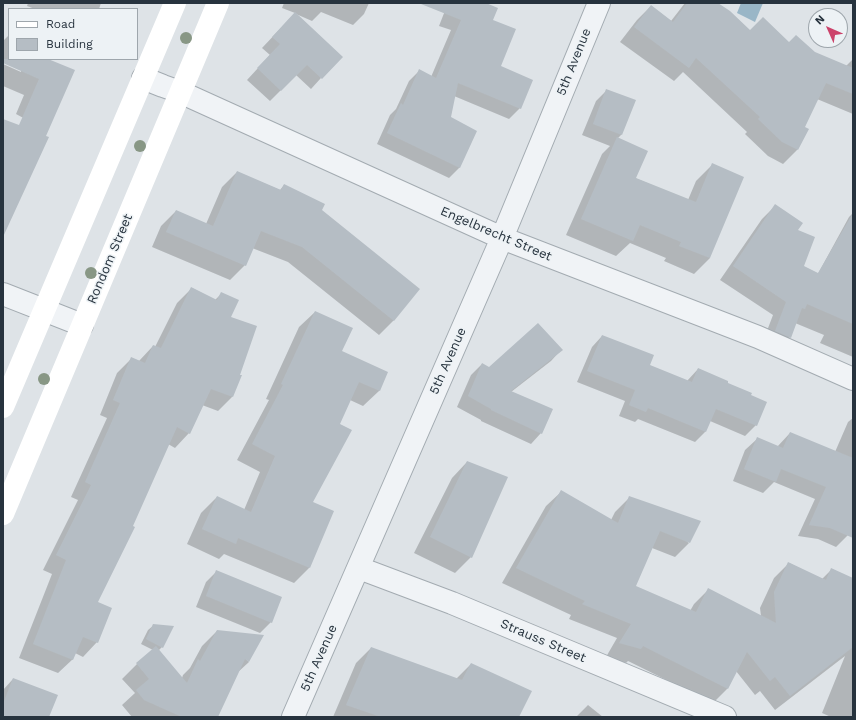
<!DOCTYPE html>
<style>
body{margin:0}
#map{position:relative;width:856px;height:720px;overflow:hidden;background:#dee3e7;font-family:"Work Sans",sans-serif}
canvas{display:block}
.frame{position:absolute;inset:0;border:4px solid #27333e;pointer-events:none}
.legend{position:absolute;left:8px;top:8px;width:130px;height:52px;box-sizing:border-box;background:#edf2f5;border:1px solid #9ea6ac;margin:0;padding:5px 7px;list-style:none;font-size:12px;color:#27333e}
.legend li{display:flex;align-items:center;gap:8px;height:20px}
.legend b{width:20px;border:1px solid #9ea6ac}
.north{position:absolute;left:808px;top:8px;width:40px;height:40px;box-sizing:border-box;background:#edf2f5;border:1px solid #9ea6ac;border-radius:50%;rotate:315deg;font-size:11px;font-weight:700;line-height:16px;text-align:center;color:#27333e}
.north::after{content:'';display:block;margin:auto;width:14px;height:18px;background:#cc436b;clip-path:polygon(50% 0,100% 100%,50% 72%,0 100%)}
</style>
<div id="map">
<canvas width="856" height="720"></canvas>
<div class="frame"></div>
<ul class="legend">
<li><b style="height:5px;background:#fff"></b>Road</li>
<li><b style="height:11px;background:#b5bdc4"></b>Building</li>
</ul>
<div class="north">N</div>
</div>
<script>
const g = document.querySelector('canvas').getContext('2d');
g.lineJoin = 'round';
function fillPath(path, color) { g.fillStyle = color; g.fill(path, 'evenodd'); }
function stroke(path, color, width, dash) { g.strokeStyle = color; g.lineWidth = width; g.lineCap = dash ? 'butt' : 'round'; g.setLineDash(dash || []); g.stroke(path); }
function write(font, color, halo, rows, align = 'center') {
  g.font = font + ' "Work Sans",sans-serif'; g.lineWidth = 3; g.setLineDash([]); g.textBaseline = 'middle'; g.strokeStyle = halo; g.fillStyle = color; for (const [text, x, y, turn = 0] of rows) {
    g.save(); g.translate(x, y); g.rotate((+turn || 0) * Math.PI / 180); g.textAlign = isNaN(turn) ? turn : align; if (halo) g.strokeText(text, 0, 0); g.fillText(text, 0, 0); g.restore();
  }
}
const water = new Path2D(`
 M 741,3 L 763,3 L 755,22 L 737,13 Z`);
const shadow = new Path2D(`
 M 28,3 L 104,3 L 103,4 L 101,3 L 99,9 L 35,9 L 27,6 Z
 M 284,3 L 369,3 L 364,14 L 353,25 L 321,12 L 312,21 L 296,14 L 321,78 L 311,89 L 296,75 L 270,101 L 247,80 L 270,55 L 262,48 L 295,13 L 282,8 Z
 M 448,3 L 483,3 L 492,20 L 499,66 L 520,108 L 509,119 L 454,96 L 450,118 L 460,167 L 449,178 L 377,144 L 390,115 L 396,109 L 409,81 L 419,71 L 431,77 L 451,30 L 439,26 Z
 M 685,3 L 716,3 L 749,32 L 789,43 L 846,66 L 853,59 L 853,114 L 817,99 L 804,128 L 797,150 L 783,164 L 768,156 L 745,134 L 747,132 L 683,72 L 674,81 L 620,42 L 637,20 L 651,6 L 671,21 Z
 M 9,35 L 9,59 L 46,59 L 40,127 L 16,114 L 24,95 L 3,86 L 3,64 L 21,72 L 21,70 L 3,62 L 3,41 Z
 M 607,90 L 635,101 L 621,135 L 618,138 L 635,178 L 688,200 L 696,181 L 712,165 L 710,258 L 694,274 L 664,261 L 666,258 L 630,243 L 616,256 L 566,235 L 602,154 L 610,146 L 582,135 L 596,101 Z
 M 237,172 L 280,190 L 284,185 L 321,210 L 394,320 L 379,335 L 288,262 L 252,248 L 245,265 L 230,280 L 152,247 L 161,226 L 176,211 L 206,224 L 222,187 Z
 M 775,206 L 796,230 L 795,286 L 808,292 L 849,217 L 853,213 L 853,357 L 820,343 L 824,335 L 795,323 L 790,337 L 776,351 L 762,344 L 773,315 L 720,280 L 762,219 Z
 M 192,288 L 215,300 L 222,293 L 229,317 L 232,397 L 218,411 L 202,405 L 189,433 L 175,448 L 168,444 L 96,603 L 97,642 L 83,657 L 75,653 L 73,659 L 58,673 L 19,658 L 52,574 L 43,570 L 78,500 L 71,497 L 107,418 L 100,415 L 117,373 L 132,358 L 139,361 L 153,346 L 155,347 L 177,303 Z
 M 315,312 L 341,352 L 387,373 L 379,391 L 363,406 L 350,400 L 339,424 L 312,503 L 309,568 L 294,583 L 224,554 L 219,559 L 187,544 L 201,513 L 217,497 L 244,510 L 260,472 L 237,460 L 269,400 L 266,399 L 299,327 Z
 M 602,336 L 649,366 L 687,381 L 698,369 L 756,425 L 745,436 L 710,421 L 705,432 L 695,442 L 638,419 L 635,422 L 619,416 L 625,401 L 577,382 L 592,347 Z
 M 561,350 L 551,361 L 511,392 L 541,433 L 531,444 L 481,421 L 481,420 L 457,407 L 471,375 L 482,364 L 489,369 Z
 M 853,418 L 853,528 L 848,535 L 836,547 L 818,539 L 798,536 L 815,499 L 774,482 L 763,493 L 733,481 L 745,450 L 757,439 L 777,447 L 790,433 L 835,452 L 848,422 Z
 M 467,462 L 471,557 L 455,573 L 414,553 L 452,478 Z
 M 561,492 L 611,520 L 615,512 L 630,497 L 689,543 L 675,557 L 652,548 L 634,586 L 690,611 L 694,604 L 708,590 L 761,616 L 760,608 L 774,578 L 789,563 L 822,579 L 832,569 L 853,579 L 853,717 L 831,717 L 822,713 L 845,656 L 775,710 L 760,691 L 755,695 L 736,671 L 727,689 L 713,703 L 628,661 L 626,663 L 606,657 L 617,638 L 569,619 L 571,615 L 502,583 L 546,506 Z
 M 217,571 L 271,622 L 260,633 L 196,607 L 206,582 Z
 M 154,625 L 162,647 L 158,651 L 182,678 L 183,675 L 190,668 L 202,646 L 217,631 L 249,662 L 237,673 L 217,717 L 132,717 L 122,705 L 135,693 L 122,679 L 137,664 L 153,650 L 141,644 L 148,630 Z
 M 371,648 L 456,679 L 471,664 L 517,717 L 333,717 L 356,663 Z
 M 13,679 L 48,717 L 3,717 L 3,690 Z
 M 588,705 L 603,717 L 576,717 Z`);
const building = new Path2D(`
 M 422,3 L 486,3 L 498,8 L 493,20 L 516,29 L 501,66 L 533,80 L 521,109 L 458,83 L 451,117 L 477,131 L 460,168 L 387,133 L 401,103 L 403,105 L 419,69 L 436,78 L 461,20 L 421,4 Z
 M 687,3 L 718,3 L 730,11 L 750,30 L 763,17 L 789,42 L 796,35 L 815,52 L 853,68 L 853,94 L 826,83 L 805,127 L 809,129 L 798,150 L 782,142 L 758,119 L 760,117 L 696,58 L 689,68 L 634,27 L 651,5 L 673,22 Z
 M 295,12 L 343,57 L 322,79 L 307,65 L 281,91 L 257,68 L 280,44 L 272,37 Z
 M 3,59 L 48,59 L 75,70 L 46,136 L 49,137 L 3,237 L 3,119 L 19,125 L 39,79 L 3,63 Z
 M 606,89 L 636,100 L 622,135 L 593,124 Z
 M 617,137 L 648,151 L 636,178 L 696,202 L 712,163 L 744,177 L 710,258 L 679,246 L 681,242 L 640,225 L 633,241 L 581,219 Z
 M 237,171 L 281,190 L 284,184 L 325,204 L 322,210 L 420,289 L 394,321 L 302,247 L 261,231 L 246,266 L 166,232 L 176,210 L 213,226 Z
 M 775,204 L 803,223 L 798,230 L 815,237 L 804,266 L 818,273 L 853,213 L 853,324 L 807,304 L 805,309 L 802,308 L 791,338 L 775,331 L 786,302 L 733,266 Z
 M 191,287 L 217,300 L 221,292 L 239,300 L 231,317 L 257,326 L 240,375 L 242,375 L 233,397 L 211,389 L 190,434 L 177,427 L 133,526 L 135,527 L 98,602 L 112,608 L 98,643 L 83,637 L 73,660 L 33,644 L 66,560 L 56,555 L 91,485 L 85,482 L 120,403 L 113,400 L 131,357 L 145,363 L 153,345 L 161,348 Z
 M 315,311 L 353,328 L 342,351 L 388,372 L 380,391 L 359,382 L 340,424 L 352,430 L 313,502 L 334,511 L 310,568 L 238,538 L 236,544 L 202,529 L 217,496 L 251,512 L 275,456 L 252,444 L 283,385 L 281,384 Z
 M 538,323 L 563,350 L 511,391 L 553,409 L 542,434 L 491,410 L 491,409 L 468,396 L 482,363 L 489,367 Z
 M 602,335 L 654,355 L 650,365 L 692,382 L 698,368 L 728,381 L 728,383 L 752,393 L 751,395 L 767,402 L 757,426 L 716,409 L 706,432 L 648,408 L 646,412 L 629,405 L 635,390 L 587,371 Z
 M 790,432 L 853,458 L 853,538 L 830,528 L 809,525 L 826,487 L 781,469 L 776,482 L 744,469 L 757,437 L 783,448 Z
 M 467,461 L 508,477 L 472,558 L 430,537 Z
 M 561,490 L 618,523 L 629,496 L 701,521 L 690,543 L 660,531 L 636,586 L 696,612 L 708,588 L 776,623 L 774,592 L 788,562 L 826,580 L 831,568 L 853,578 L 853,647 L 790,696 L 775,677 L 770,681 L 747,652 L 728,689 L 643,646 L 641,649 L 619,643 L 631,624 L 582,604 L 585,601 L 516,568 Z
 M 216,570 L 282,597 L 272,623 L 206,596 Z
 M 153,624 L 174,626 L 163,648 L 146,639 Z
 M 217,630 L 264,635 L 249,662 L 245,659 L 218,717 L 182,717 L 144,700 L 136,690 L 149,679 L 136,663 L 156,646 L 187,683 L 198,659 L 200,661 Z
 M 371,647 L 462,680 L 471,663 L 532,691 L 519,717 L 381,717 L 346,705 Z
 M 13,678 L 58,695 L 49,717 L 3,717 L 3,704 Z`);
const street = new Path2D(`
 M 143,78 L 163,86 L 180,92 L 502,238 L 758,337 L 853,379
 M 3,294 L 82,325
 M 359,568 L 452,603 L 725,717
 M 293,717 L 502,238 L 599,3`);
const secondary = new Path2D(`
 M 3,407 L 175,3
 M 3,514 L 218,3`);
const trees = [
 [186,38],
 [140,146],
 [91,273],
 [44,379]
];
const streetNames = [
 ["5th Avenue",574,62,-68],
 ["Engelbrecht Street",496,234,23],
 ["Rondom Street",110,259,-67],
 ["5th Avenue",448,361,-66],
 ["Strauss Street",543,641,23],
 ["5th Avenue",319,658,-66]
];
fillPath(water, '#99b6c7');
fillPath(shadow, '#0003');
fillPath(building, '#b5bdc4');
stroke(street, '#a3abb1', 24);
stroke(street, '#f0f3f6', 22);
stroke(secondary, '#fff', 22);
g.fillStyle = '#889785';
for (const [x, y] of trees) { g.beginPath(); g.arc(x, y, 6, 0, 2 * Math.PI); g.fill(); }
write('13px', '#27333e', '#edf2f5', streetNames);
</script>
